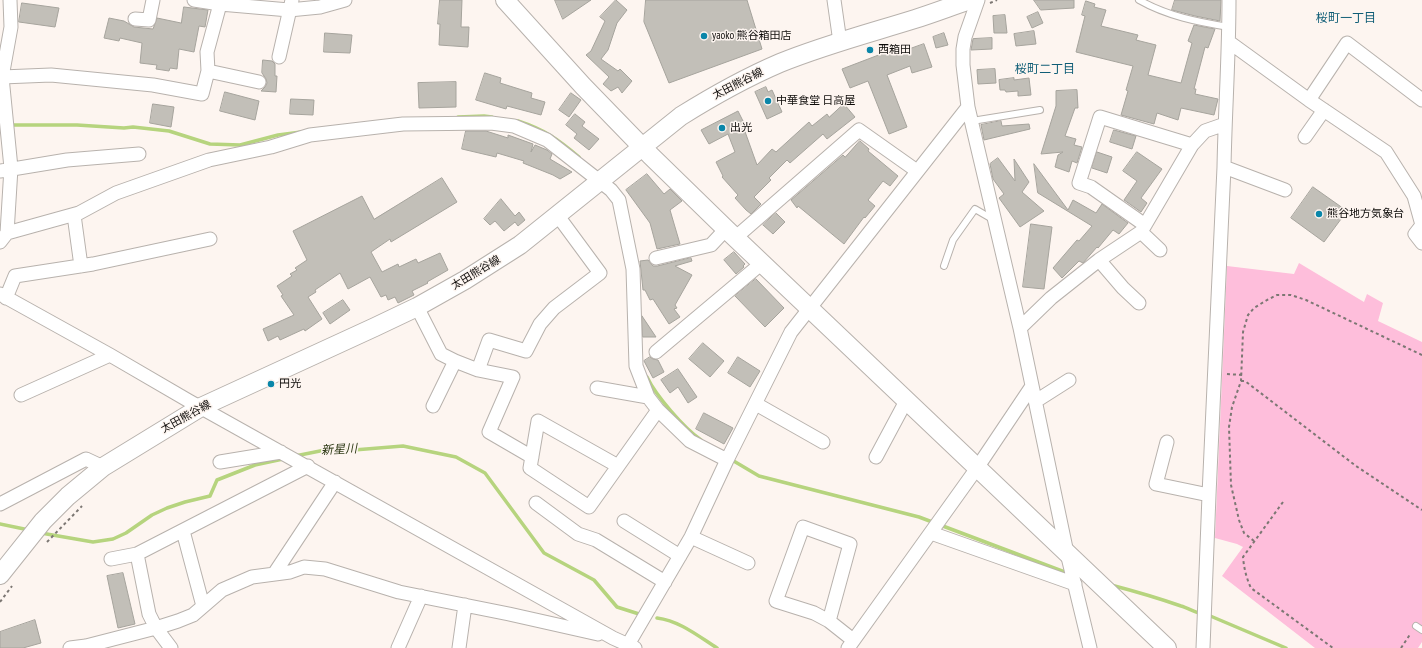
<!DOCTYPE html>
<meta charset="utf-8">
<style>
body{margin:0}
canvas{display:block;background:#fdf5f0}
</style>
<canvas width="1422" height="648"></canvas>
<script>
const g = document.querySelector('canvas').getContext('2d');
g.lineJoin = 'round';
function fillPath(path, color) { g.fillStyle = color; g.fill(path, 'evenodd'); }
function stroke(path, color, width, dash) { g.strokeStyle = color; g.lineWidth = width; g.lineCap = dash ? 'butt' : 'round'; g.setLineDash(dash || []); g.stroke(path); }
function write(font, color, halo, rows, align = 'center') {
  g.font = font + ' "PT Sans Narrow","Noto Sans JP",sans-serif'; g.lineWidth = 3; g.setLineDash([]); g.textBaseline = 'middle'; g.strokeStyle = halo; g.fillStyle = color; for (const [text, x, y, turn = 0] of rows) {
    g.save(); g.translate(x, y); g.rotate((+turn || 0) * Math.PI / 180); g.textAlign = isNaN(turn) ? turn : align; if (halo) g.strokeText(text, 0, 0); g.fillText(text, 0, 0); g.restore();
  }
}
const green = new Path2D(`
 M 1299,263 L 1364,302 L 1367,294 L 1383,303 L 1378,321 L 1422,342 L 1422,642 L 1418,648 L 1315,648 L 1222,576 L 1243,547 L 1237,544 L 1215,538 L 1227,266 L 1294,274 Z`);
const stream = new Path2D(`
 M 458,117 L 484,116 L 492,117
 M 518,121 C 545,130 558,139 579,157
 M 0,125 L 77,125 L 124,128 L 133,127 L 169,131 L 210,144 L 240,145 L 278,135 L 301,132
 M 647,377 C 656,396 684,428 701,440
 M 295,456 L 330,449 L 354,450 L 403,446 L 456,457 L 485,473 L 544,553 L 594,580 L 617,607 L 639,614
 M 732,460 L 759,476 L 919,517 L 1070,574
 M 0,524 L 29,530
 M 41,533 L 93,542 L 113,539 L 126,533 L 152,515 L 167,508 L 185,502 L 210,496 L 217,480 L 255,465 L 283,459
 M 1111,585 C 1134,591 1158,598 1181,606 C 1188,608 1194,612 1202,614
 M 1208,615 L 1286,648
 M 657,618 C 680,621 698,636 717,648`);
const building = new Path2D(`
 M 440,0 L 462,0 L 461,27 L 469,27 L 468,47 L 439,45 L 440,24 L 438,24 Z
 M 555,0 L 591,0 L 563,19 Z
 M 616,0 L 627,10 L 617,23 L 608,50 L 601,59 L 618,71 L 620,69 L 632,81 L 622,93 L 618,87 L 611,91 L 603,84 L 609,77 L 586,55 L 591,51 L 605,21 L 600,17 Z
 M 646,0 L 747,0 L 762,49 L 669,83 L 644,22 Z
 M 1034,0 L 1074,0 L 1074,8 L 1041,10 Z
 M 1175,0 L 1221,0 L 1220,21 L 1195,16 L 1172,10 Z
 M 1086,1 L 1095,4 L 1094,7 L 1106,10 L 1101,26 L 1138,35 L 1136,40 L 1156,45 L 1148,75 L 1181,83 L 1192,43 L 1188,41 L 1194,25 L 1215,29 L 1208,48 L 1205,47 L 1194,89 L 1196,89 L 1195,94 L 1218,99 L 1214,115 L 1181,108 L 1178,120 L 1157,113 L 1154,124 L 1121,115 L 1128,91 L 1126,90 L 1133,66 L 1076,52 L 1085,16 L 1082,15 Z
 M 22,3 L 59,8 L 55,27 L 19,22 Z
 M 184,7 L 208,10 L 205,27 L 199,26 L 194,52 L 179,49 L 177,69 L 170,68 L 169,71 L 156,69 L 157,65 L 140,63 L 142,43 L 120,38 L 119,41 L 104,38 L 109,18 L 124,21 L 134,27 L 153,29 L 157,18 L 181,23 Z
 M 1038,12 L 1043,23 L 1032,28 L 1027,17 Z
 M 1005,15 L 1007,33 L 994,33 L 993,16 Z
 M 1034,31 L 1036,44 L 1016,46 L 1014,34 Z
 M 325,33 L 352,35 L 350,53 L 324,52 Z
 M 944,33 L 948,45 L 936,48 L 933,37 Z
 M 992,38 L 992,49 L 971,50 L 973,39 Z
 M 924,44 L 932,67 L 912,73 L 910,66 L 887,75 L 907,127 L 889,134 L 868,81 L 850,88 L 842,69 L 889,51 L 891,55 Z
 M 263,60 L 272,61 L 275,64 L 275,76 L 277,76 L 276,92 L 261,91 L 265,87 L 267,83 L 266,79 L 262,73 Z
 M 995,69 L 996,83 L 978,84 L 977,70 Z
 M 485,73 L 501,78 L 500,83 L 532,93 L 531,98 L 545,102 L 541,115 L 507,106 L 506,109 L 476,100 Z
 M 1014,78 L 1014,80 L 1029,78 L 1031,95 L 1018,96 L 1018,91 L 1006,92 L 1005,90 L 1000,90 L 999,80 Z
 M 456,82 L 456,107 L 419,108 L 418,83 Z
 M 766,87 L 768,92 L 772,90 L 782,112 L 767,119 L 755,92 Z
 M 1077,90 L 1078,108 L 1075,108 L 1065,136 L 1076,139 L 1074,145 L 1082,147 L 1077,163 L 1072,161 L 1069,172 L 1055,167 L 1058,155 L 1063,152 L 1041,154 L 1056,106 L 1056,91 Z
 M 225,92 L 259,101 L 255,120 L 220,111 Z
 M 571,93 L 581,100 L 569,117 L 559,110 Z
 M 291,99 L 314,100 L 313,115 L 290,114 Z
 M 153,104 L 174,107 L 171,127 L 150,123 Z
 M 844,104 L 855,117 L 827,139 L 823,134 L 790,163 L 787,160 L 769,178 L 771,180 L 754,197 L 761,204 L 751,214 L 746,210 L 735,198 L 738,195 L 722,177 L 723,176 L 716,162 L 735,152 L 728,134 L 709,144 L 701,130 L 738,111 L 745,125 L 743,126 L 757,165 L 772,149 L 776,152 L 809,122 L 812,126 L 827,114 L 829,117 Z
 M 575,114 L 585,122 L 582,126 L 599,139 L 589,150 L 574,138 L 577,134 L 566,125 Z
 M 1001,121 L 1002,126 L 1029,124 L 1030,129 L 984,140 L 981,125 Z
 M 1114,130 L 1136,136 L 1132,149 L 1110,142 Z
 M 466,131 L 486,131 L 508,138 L 508,135 L 533,144 L 531,152 L 535,145 L 547,150 L 552,154 L 550,159 L 572,172 L 560,179 L 553,175 L 523,163 L 524,161 L 497,153 L 496,157 L 462,149 Z
 M 860,141 L 869,149 L 868,151 L 898,176 L 890,186 L 883,181 L 868,200 L 875,206 L 865,218 L 864,217 L 844,244 L 798,206 L 797,208 L 791,200 L 843,155 L 845,157 Z
 M 1097,152 L 1112,157 L 1107,173 L 1092,168 Z
 M 1137,152 L 1162,169 L 1141,198 L 1147,203 L 1141,212 L 1124,200 L 1137,181 L 1123,171 Z
 M 998,158 L 1015,181 L 1014,159 L 1029,182 L 1022,192 L 1044,211 L 1020,227 L 999,198 L 1004,194 L 993,179 L 990,164 Z
 M 1034,164 L 1068,210 L 1073,200 L 1096,213 L 1102,204 L 1128,223 L 1119,234 L 1113,230 L 1098,248 L 1097,247 L 1083,263 L 1079,261 L 1062,278 L 1053,268 L 1077,240 L 1079,241 L 1092,226 L 1038,193 Z
 M 647,174 L 664,194 L 670,189 L 682,201 L 670,210 L 680,244 L 657,249 L 650,223 L 626,190 Z
 M 442,178 L 457,202 L 391,242 L 390,239 L 371,252 L 382,272 L 398,264 L 399,267 L 416,259 L 418,263 L 440,253 L 448,270 L 427,282 L 428,283 L 412,291 L 414,295 L 398,303 L 395,297 L 388,300 L 386,295 L 381,297 L 370,277 L 348,289 L 340,273 L 315,290 L 316,292 L 308,297 L 322,319 L 305,331 L 304,329 L 280,340 L 278,336 L 268,341 L 263,329 L 294,315 L 281,296 L 283,295 L 277,286 L 292,276 L 290,274 L 297,270 L 295,268 L 307,260 L 293,231 L 362,196 L 374,219 Z
 M 1313,187 L 1347,211 L 1324,242 L 1291,218 Z
 M 501,199 L 515,216 L 519,212 L 525,220 L 518,226 L 515,222 L 504,231 L 495,221 L 490,225 L 484,219 Z
 M 776,213 L 785,222 L 773,234 L 763,225 Z
 M 1031,224 L 1052,227 L 1044,289 L 1023,287 Z
 M 734,252 L 745,264 L 743,266 L 744,267 L 736,274 L 724,260 Z
 M 691,258 L 692,261 L 675,266 L 692,275 L 675,305 L 677,308 L 674,309 L 680,317 L 669,324 L 653,299 L 650,300 L 645,290 L 643,290 L 640,261 L 648,260 L 653,266 L 657,266 Z
 M 756,279 L 784,308 L 765,327 L 735,296 Z
 M 343,300 L 350,310 L 330,324 L 323,313 Z
 M 642,316 L 656,337 L 643,337 Z
 M 703,343 L 724,361 L 710,377 L 689,359 Z
 M 650,357 L 653,359 L 658,360 L 664,372 L 653,378 L 644,361 Z
 M 738,357 L 760,371 L 750,387 L 728,373 Z
 M 678,369 L 697,397 L 688,403 L 678,387 L 670,393 L 661,380 Z
 M 704,413 L 733,428 L 724,444 L 696,429 Z
 M 123,573 L 135,624 L 118,628 L 107,576 Z
 M 35,620 L 41,643 L 23,648 L 0,648 L 0,632 Z`);
const path = new Path2D(`
 M 990,3 L 997,0
 M 1227,374 L 1242,375
 M 1241,381 L 1245,381 L 1356,466 L 1422,510
 M 1283,502 L 1243,557 C 1244,568 1246,577 1251,588 L 1333,648
 M 1254,541 L 1244,533 L 1239,520 L 1231,485 L 1229,427 L 1232,407 L 1241,381 L 1243,332 L 1248,315 L 1254,308 L 1267,300 L 1277,295 L 1291,295 L 1306,300 L 1422,355
 M 47,542 L 82,506
 M 0,602 L 12,586
 M 1401,648 L 1411,633`);
const lane = new Path2D(`
 M 1139,0 C 1167,16 1198,22 1229,27
 M 972,121 L 1040,110
 M 944,266 L 953,240 L 975,209 L 994,220
 M 1416,626 L 1422,630`);
const street = new Path2D(`
 M 834,0 L 840,42
 M 978,0 L 965,37 L 963,49 L 963,65 L 968,107 L 1020,328 L 1067,553 L 1090,648
 M 220,4 L 289,10 L 320,7 L 345,0
 M 135,19 L 149,20 L 153,0
 M 1229,42 L 1309,100 L 1386,152 L 1414,196 L 1422,225
 M 279,57 L 292,0
 M 208,71 L 259,82
 M 2,77 L 51,75 L 153,85 L 202,94 L 208,71 L 207,52 L 220,4 L 194,0
 M 1309,100 L 1347,43 L 1422,100
 M 1305,137 L 1324,110
 M 1224,167 L 1285,190
 M 0,171 L 67,160 L 139,154
 M 74,215 L 81,266
 M 1145,225 L 1091,187 L 1079,183 L 1100,117 L 1192,145
 M 1422,225 L 1415,234 L 1422,243
 M 1141,232 L 1160,250
 M 7,233 L 79,213 L 116,193 L 209,160 L 271,147 L 310,135 L 403,124 L 491,123 L 514,126 L 547,140 L 611,190 L 619,200 L 633,269 L 636,366 L 648,397 L 658,410 L 690,441 L 727,460
 M 735,238 L 859,130 L 917,171
 M 0,242 L 7,233 L 11,168 L 2,77 L 11,27 L 10,0
 M 656,258 L 711,245 L 726,229
 M 1099,260 L 1123,288 L 1139,303
 M 0,294 L 110,355 L 189,401 L 613,638 L 635,648
 M 6,298 L 15,276 L 93,264 L 210,239
 M 417,307 L 441,354 L 455,361 L 478,370 L 513,377 L 489,432 L 532,457
 M 1020,328 L 1051,298 L 1099,260 L 1141,232 L 1192,145 L 1205,131 L 1225,124
 M 656,352 L 762,263
 M 478,370 L 489,340 L 526,351 L 540,324 L 554,308 L 600,273 L 558,216
 M 597,388 L 648,397
 M 21,395 L 110,355
 M 1036,401 L 1069,380
 M 756,404 L 823,442
 M 433,406 L 455,361
 M 1167,442 L 1156,484 L 1209,495
 M 876,457 L 906,401
 M 220,462 L 281,452
 M 618,466 L 538,421 L 530,468 L 589,507 L 658,410
 M 536,503 L 578,534 L 596,540 L 665,582
 M 0,504 L 86,459 L 103,467
 M 624,521 L 680,556
 M 183,531 L 203,606
 M 931,533 L 1075,584
 M 691,537 L 748,563
 M 137,554 L 149,614 L 156,628 L 171,648
 M 111,559 L 137,554 L 308,466
 M 274,574 L 335,482
 M 829,621 L 850,544 L 803,527 L 776,601 L 814,613 L 829,621 L 853,640
 M 70,648 L 86,646 L 156,628 L 178,621 L 193,615 L 222,590 L 252,577 L 290,572 L 304,567 L 325,569 L 399,592 L 509,614 L 598,634
 M 398,648 L 421,596
 M 459,648 L 465,605
 M 626,648 L 691,537 L 727,460 L 791,332 L 968,107
 M 848,648 L 977,468 L 1032,386
 M 1203,648 L 1209,495 L 1224,167 C 1225,112 1229,56 1229,0`);
const secondary = new Path2D(`
 M 505,0 L 583,86 L 650,155 L 726,229 L 1167,648
 M 0,575 L 43,521 L 68,496 L 103,467 L 201,407 L 375,327 L 417,307 L 465,280 L 520,245 L 681,116 C 713,96 745,78 780,63 C 824,45 870,33 915,19 C 934,13 952,6 970,0`);
const markers = [
 [704,36,4,"#0986a9"],
 [870,50,4,"#0986a9"],
 [768,101,4,"#0986a9"],
 [722,128,4,"#0986a9"],
 [1319,214,4,"#0986a9"],
 [271,384,4,"#0986a9"]
];
const poiNames = [
 ["yaoko 熊谷箱田店",712,36],
 ["西箱田",878,50],
 ["中華食堂 日高屋",776,101],
 ["出光",730,128],
 ["熊谷地方気象台",1327,214],
 ["円光",279,384]
];
const streetNames = [
 ["太田熊谷線",738,84,-27],
 ["太田熊谷線",476,273,-31],
 ["太田熊谷線",186,417,-29]
];
const neighbourhoodNames = [
 ["桜町一丁目",1346,19],
 ["桜町二丁目",1045,70]
];
const waterNames = [
 ["新星川",339,450,-3]
];
fillPath(green, '#febedb');
stroke(stream, '#b6d47e', 3.5);
fillPath(building, '#c2bfb8');
stroke(building, '#a6a49d', 1);
stroke(lane, '#b8b2ad', 8);
stroke(street, '#b8b2ad', 15);
stroke(secondary, '#b8b2ad', 20);
stroke(path, '#7c7773', 2, [3, 3]);
stroke(lane, '#fff', 6);
stroke(street, '#fff', 13);
stroke(secondary, '#fff', 18);
for (const [x, y, r, color] of markers) { const dot = new Path2D(); dot.arc(x, y, r, 0, 2 * Math.PI); g.fillStyle = color; g.fill(dot); stroke(dot, '#fdf5f0', 1.5); }
write('11px', '#0d0b09', '#fdf5f0', poiNames, 'left');
write('11px', '#0d0b09', '#fdf5f0', streetNames);
write('12px', '#0f5d76', '#fdf5f0', neighbourhoodNames);
write('italic 12px', '#2c3814', '#fdf5f0', waterNames);
</script>
